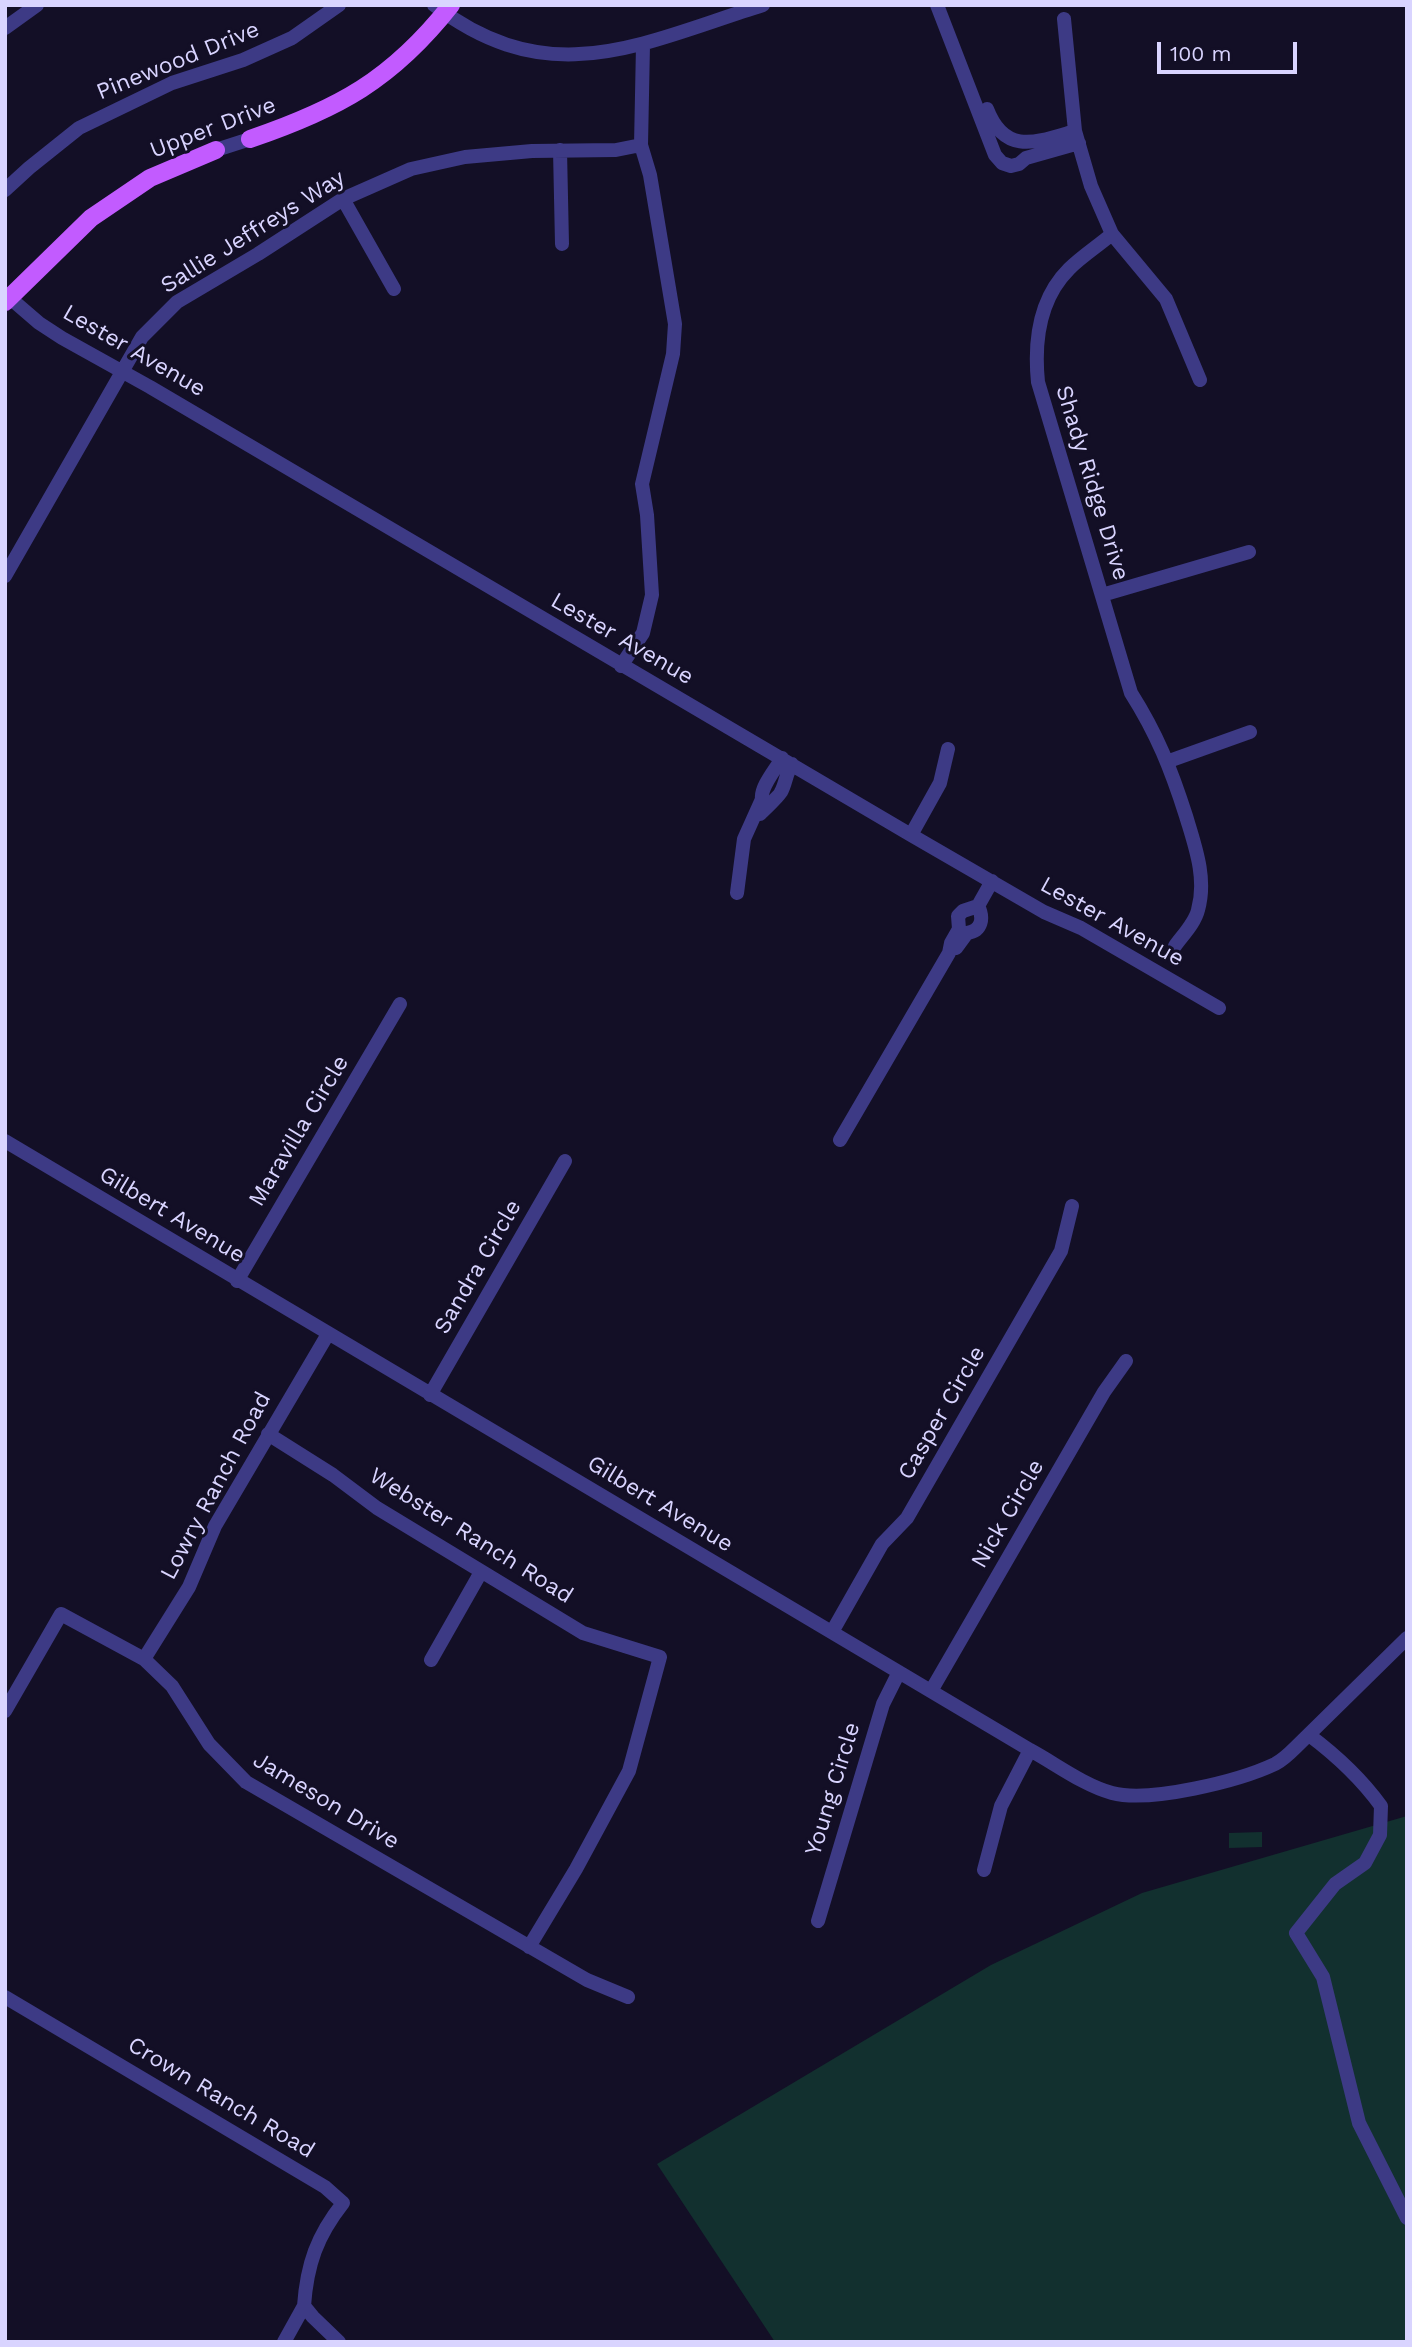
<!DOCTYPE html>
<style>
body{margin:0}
#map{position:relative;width:1412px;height:2347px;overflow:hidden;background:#130f26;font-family:"Work Sans",sans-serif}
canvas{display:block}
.frame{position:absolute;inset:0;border:7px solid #d9d4ff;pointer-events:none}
.scale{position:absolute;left:1157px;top:42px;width:140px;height:32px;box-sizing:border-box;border:4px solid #d9d4ff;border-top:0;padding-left:9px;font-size:21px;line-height:24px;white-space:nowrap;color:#d9d4ff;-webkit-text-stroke:5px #130f26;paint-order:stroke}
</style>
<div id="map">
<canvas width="1412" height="2347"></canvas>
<div class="frame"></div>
<div class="scale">100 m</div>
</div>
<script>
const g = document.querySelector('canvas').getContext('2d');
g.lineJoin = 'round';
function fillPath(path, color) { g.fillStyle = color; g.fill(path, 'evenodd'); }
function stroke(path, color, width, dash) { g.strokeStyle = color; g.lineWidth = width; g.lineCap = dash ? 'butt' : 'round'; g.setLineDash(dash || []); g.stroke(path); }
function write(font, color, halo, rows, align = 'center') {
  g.font = font + ' "Work Sans",sans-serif'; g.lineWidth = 6; g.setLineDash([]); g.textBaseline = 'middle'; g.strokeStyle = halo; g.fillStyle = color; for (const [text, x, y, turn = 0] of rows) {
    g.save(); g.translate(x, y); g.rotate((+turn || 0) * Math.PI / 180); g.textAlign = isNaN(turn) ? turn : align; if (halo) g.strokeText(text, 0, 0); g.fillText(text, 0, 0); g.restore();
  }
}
const green = new Path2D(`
 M 1407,1816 L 1407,2342 L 775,2342 L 657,2164 L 991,1965 L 1142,1893 Z
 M 1262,1832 L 1262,1847 L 1229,1848 L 1229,1833 Z`);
const minor = new Path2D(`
 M 434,5 C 551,94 641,43 763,5
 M 937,5 L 995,155 L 1002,163 L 1011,166 L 1019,164 L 1026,158 L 1079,143
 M 1064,19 L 1075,131 L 1091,186 L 1112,234 L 1166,299 L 1200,380
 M 5,28 L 37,5
 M 987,109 C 1005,156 1037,142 1075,131
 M 216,150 L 250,139
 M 560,150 L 562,244
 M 5,190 L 29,168 L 79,128 L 172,83 L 243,60 L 292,38 L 339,5
 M 343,199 L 394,289
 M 1112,234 C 1098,246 1082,256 1069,269 C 1039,299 1034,342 1038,382 L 1131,693 C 1157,734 1171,769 1186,816 C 1195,846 1207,878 1198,910 C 1195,923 1182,936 1175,946
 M 10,298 L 39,323 L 62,338 L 150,387 L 911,835 L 1044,912 L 1081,928 L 1219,1008
 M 5,576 L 142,337 L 177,302 L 258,254 L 343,199 L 411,169 L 465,157 L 532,151 L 616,150 L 641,145
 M 1102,595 L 1249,552
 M 621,666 L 643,633 L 652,595 L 647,515 L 642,484 L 673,354 L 675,324 L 650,175 L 641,145 L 643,45
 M 1169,761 L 1250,732
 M 760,814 C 764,810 780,795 781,792 C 786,783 786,773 792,764
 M 911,835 L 940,783 L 948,749
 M 737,893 L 744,839 L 762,799 C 760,787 776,769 782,758
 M 956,948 L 967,933 C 982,931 984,918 978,906
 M 840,1140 L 949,953 L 951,943 L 959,929 L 958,916 L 963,911 L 978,906 L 992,881
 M 5,1141 L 1030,1750 C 1056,1764 1083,1785 1112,1793 C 1150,1803 1239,1781 1275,1764 C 1283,1760 1290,1753 1296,1747 L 1407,1638
 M 237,1281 L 400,1004
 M 430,1395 L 565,1161
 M 268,1434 L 333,1475 L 377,1508 L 583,1633 L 660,1657 L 629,1771 L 576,1869 L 529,1947
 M 832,1632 L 882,1544 L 907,1518 L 1061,1251 L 1072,1206
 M 144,1659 L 189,1587 L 215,1526 L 328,1334
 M 431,1660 L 481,1572
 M 931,1691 L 1104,1392 L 1126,1361
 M 5,1711 L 61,1614 L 144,1659 L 172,1686 L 209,1744 L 246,1782 L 587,1980 L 628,1997
 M 1309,1735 C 1337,1756 1360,1777 1381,1806 L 1380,1835 L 1365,1863 L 1335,1884 L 1296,1933 L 1323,1977 L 1359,2123 L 1407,2218
 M 984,1870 L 1001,1806 L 1030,1750
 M 818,1921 L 883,1704 L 899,1672
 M 5,1997 L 325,2187 L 343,2203 C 317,2236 307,2264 304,2306 L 313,2317 L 339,2342
 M 284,2342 L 304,2306`);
const major = new Path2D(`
 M 250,139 C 338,109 392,80 451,5
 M 5,302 L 91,218 L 150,178 L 216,150`);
const streetNames = [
 ["Pinewood Drive",178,61,-22],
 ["Upper Drive",213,128,-21],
 ["Sallie Jeffreys Way",253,232,-32],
 ["Lester Avenue",134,351,30],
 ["Shady Ridge Drive",1092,483,73],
 ["Lester Avenue",622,639,30],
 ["Lester Avenue",1112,922,29],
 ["Maravilla Circle",299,1131,-59],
 ["Gilbert Avenue",172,1215,31],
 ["Sandra Circle",478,1267,-60],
 ["Casper Circle",942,1413,-60],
 ["Lowry Ranch Road",216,1486,-62],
 ["Gilbert Avenue",660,1504,31],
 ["Nick Circle",1008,1514,-60],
 ["Webster Ranch Road",471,1536,32],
 ["Young Circle",833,1789,-73],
 ["Jameson Drive",326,1801,31],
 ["Crown Ranch Road",221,2098,31]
];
fillPath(green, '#12302f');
stroke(minor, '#3d3a85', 14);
stroke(major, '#c25bff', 18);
write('23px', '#d9d4ff', '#130f26', streetNames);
</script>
